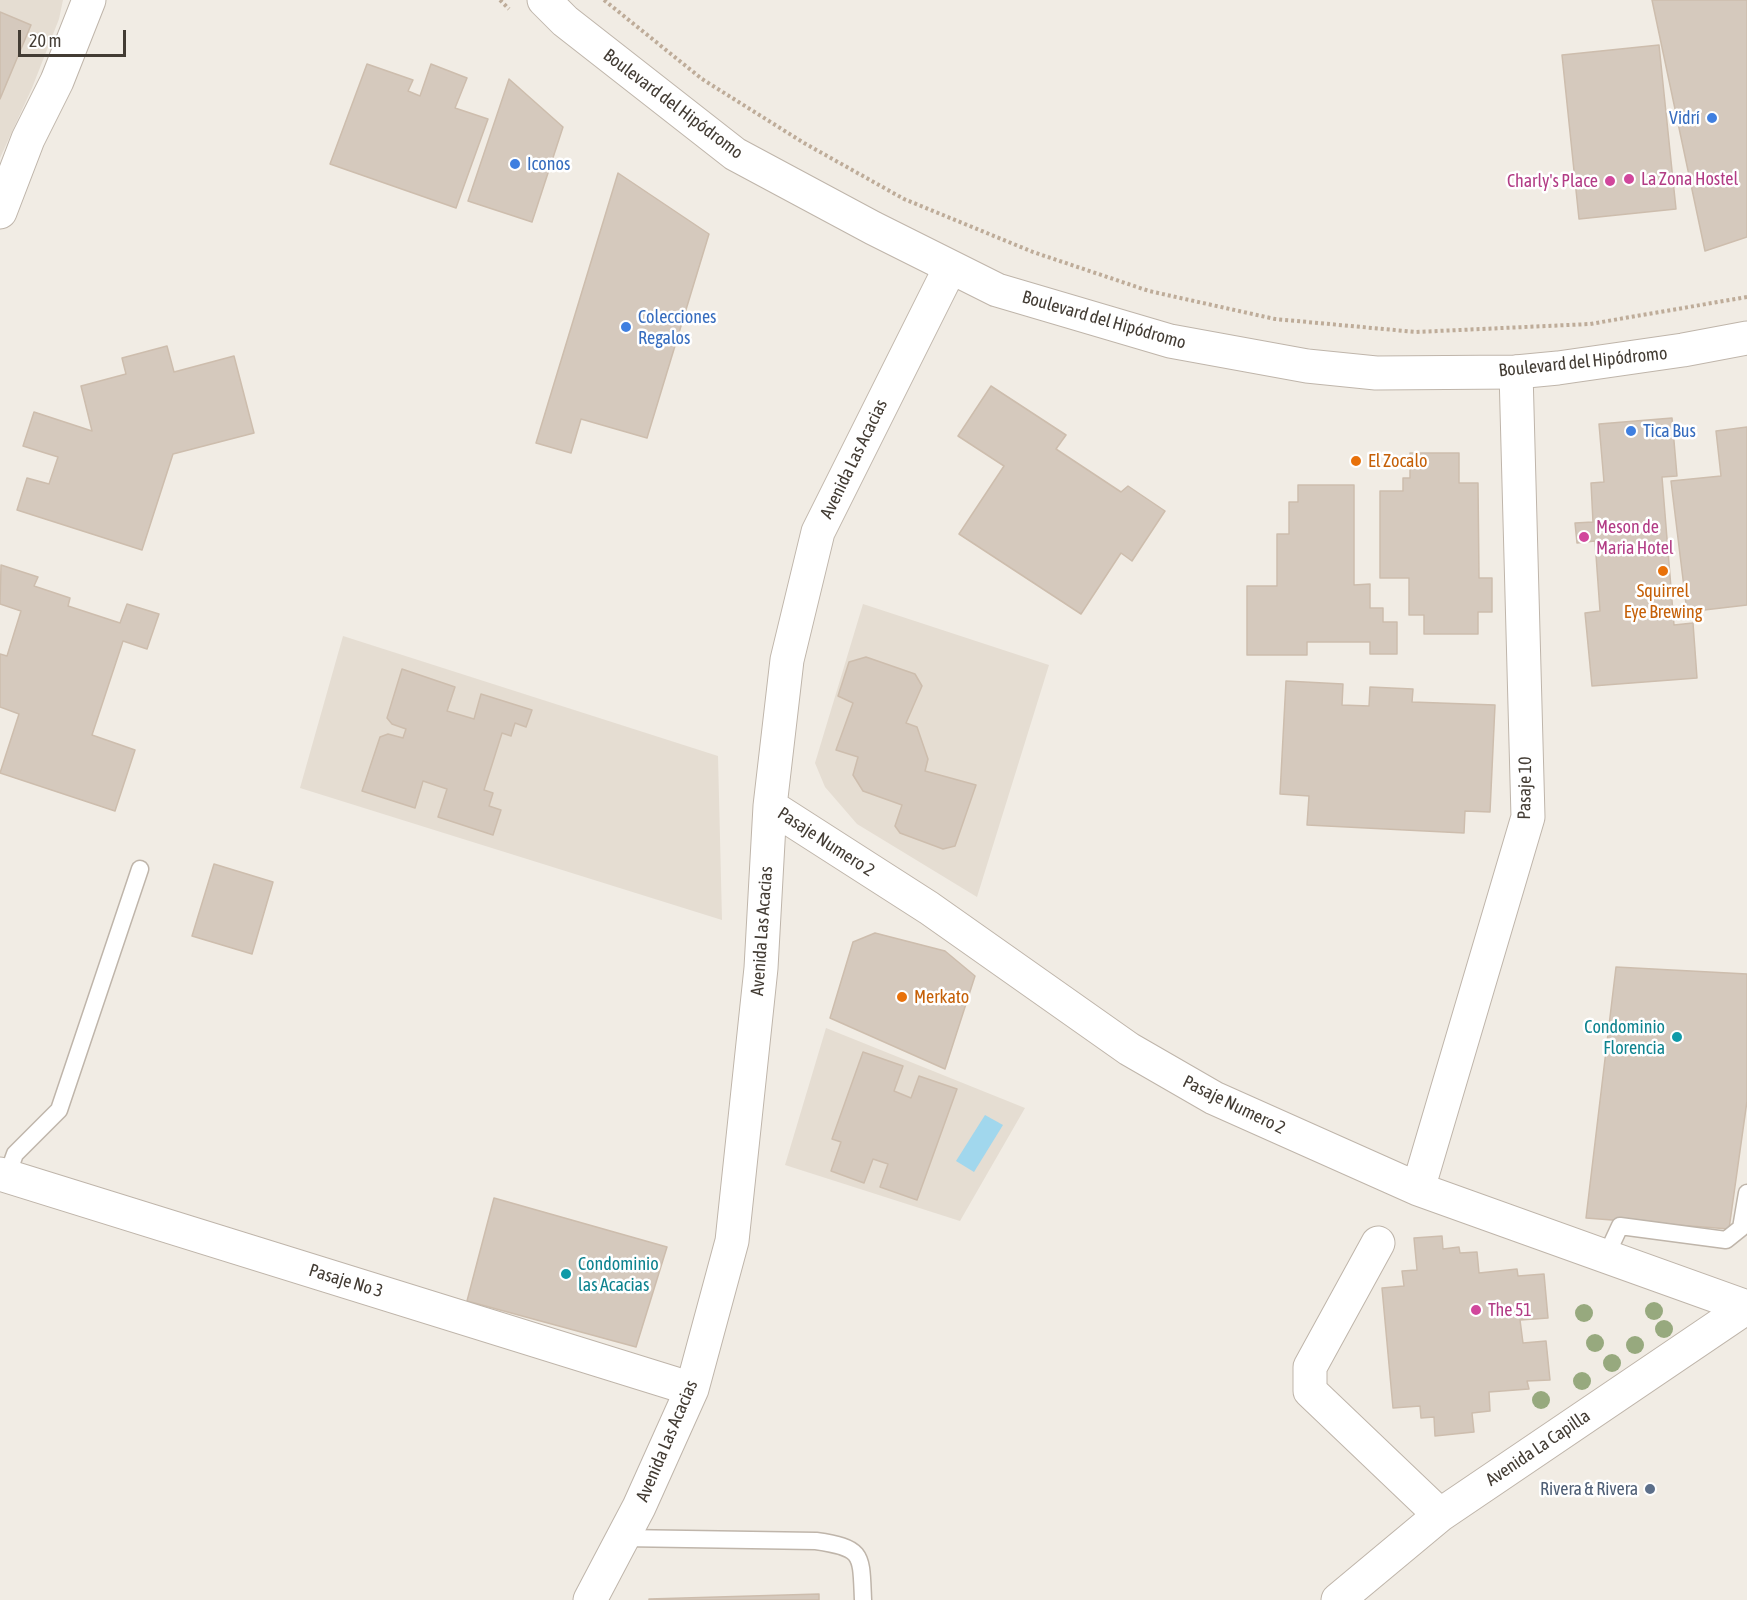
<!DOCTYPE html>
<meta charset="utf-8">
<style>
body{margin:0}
#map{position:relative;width:1747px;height:1600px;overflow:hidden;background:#f1ece4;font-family:"Asap Condensed",sans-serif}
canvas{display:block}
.scale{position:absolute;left:18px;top:30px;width:108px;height:27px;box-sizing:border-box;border:3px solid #433c34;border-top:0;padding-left:8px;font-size:18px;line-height:21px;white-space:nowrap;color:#433c34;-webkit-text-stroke:4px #fff;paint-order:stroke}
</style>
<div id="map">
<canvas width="1747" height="1600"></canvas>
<div class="scale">20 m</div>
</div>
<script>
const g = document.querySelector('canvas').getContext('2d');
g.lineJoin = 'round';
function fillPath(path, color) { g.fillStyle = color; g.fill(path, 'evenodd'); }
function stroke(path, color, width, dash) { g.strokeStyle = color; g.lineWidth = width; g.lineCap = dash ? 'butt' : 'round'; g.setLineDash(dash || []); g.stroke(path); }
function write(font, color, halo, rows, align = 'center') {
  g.font = font + ' "Asap Condensed",sans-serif'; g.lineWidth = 5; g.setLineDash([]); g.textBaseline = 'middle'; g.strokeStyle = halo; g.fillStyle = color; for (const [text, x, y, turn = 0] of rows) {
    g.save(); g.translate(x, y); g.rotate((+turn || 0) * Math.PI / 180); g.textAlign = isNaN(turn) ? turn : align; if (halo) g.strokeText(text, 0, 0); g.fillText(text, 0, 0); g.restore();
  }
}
const residential = new Path2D(`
 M 0,0 L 63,0 L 59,19 L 32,88 L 0,158 Z
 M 863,604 L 1049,665 L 977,897 L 857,824 L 825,787 L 815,763 Z
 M 343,636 L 718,756 L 722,920 L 300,788 Z
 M 826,1028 L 1025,1108 L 960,1221 L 785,1165 Z`);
const water = new Path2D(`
 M 985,1115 L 1003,1125 L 974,1172 L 956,1161 Z`);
const building = new Path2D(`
 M 1652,0 L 1747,0 L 1747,237 L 1705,251 Z
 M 0,12 L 31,25 L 0,99 Z
 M 1659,45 L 1676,209 L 1579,219 L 1562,55 Z
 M 367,64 L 413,80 L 408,91 L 420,96 L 431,64 L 467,78 L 455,108 L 488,119 L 456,208 L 330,164 Z
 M 509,79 L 563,127 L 532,222 L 468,201 Z
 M 618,173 L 709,234 L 647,438 L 581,419 L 571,453 L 536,443 Z
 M 167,346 L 174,372 L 234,356 L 254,433 L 173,454 L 142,550 L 17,510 L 27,478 L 49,484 L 58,457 L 23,446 L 34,412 L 92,431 L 81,386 L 126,374 L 122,358 Z
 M 991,386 L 1066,435 L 1056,449 L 1121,492 L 1128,486 L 1165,511 L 1132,561 L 1121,553 L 1081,614 L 959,534 L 1004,466 L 958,436 Z
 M 1672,418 L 1677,476 L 1662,477 L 1674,625 L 1693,623 L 1697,678 L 1592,686 L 1585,613 L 1600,611 L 1595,541 L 1577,543 L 1575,523 L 1593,522 L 1591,483 L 1604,482 L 1599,424 Z
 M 1747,427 L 1747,605 L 1687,612 L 1671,481 L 1721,476 L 1716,431 Z
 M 1410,453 L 1459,453 L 1459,483 L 1478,483 L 1479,578 L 1492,578 L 1492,612 L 1478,612 L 1478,634 L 1424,634 L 1424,615 L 1409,615 L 1409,578 L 1380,578 L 1380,491 L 1403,491 L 1403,478 L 1410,478 Z
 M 1298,485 L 1354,485 L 1354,585 L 1370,584 L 1370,608 L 1383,608 L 1383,622 L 1397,622 L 1397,654 L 1370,654 L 1370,642 L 1307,642 L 1307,655 L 1247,655 L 1247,586 L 1277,586 L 1277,534 L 1289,534 L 1289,502 L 1298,502 Z
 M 1,565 L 38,577 L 34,586 L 70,598 L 68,606 L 120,623 L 127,604 L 159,614 L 147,649 L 123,641 L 92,735 L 135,750 L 115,811 L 0,773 L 19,714 L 0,707 L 0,654 L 7,656 L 21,611 L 0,604 Z
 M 866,657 L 915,674 L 922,686 L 906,723 L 917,727 L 928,759 L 925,771 L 976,785 L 955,846 L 943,849 L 900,833 L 895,826 L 902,805 L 863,791 L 853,775 L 858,757 L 836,750 L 853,703 L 838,696 L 849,662 Z
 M 402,669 L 455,687 L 447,711 L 474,719 L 481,694 L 532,710 L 526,727 L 515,723 L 511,736 L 502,733 L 484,790 L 493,793 L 489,806 L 501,810 L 493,835 L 438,817 L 447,789 L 423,781 L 415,808 L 362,791 L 380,737 L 388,734 L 403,738 L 406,729 L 392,724 L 387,718 Z
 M 1286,681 L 1343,684 L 1342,705 L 1369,706 L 1370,687 L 1413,689 L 1412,702 L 1495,705 L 1490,812 L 1465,811 L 1464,833 L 1307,825 L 1309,796 L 1280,794 Z
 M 214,864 L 273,882 L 252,954 L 192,936 Z
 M 875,933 L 945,951 L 975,976 L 945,1069 L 830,1018 L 853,942 Z
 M 1616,967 L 1747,974 L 1747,1101 L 1729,1229 L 1586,1218 Z
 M 863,1052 L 903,1066 L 894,1091 L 911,1098 L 919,1076 L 957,1089 L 917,1200 L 880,1187 L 888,1164 L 873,1159 L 864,1183 L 831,1171 L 841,1142 L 832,1139 Z
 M 494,1198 L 667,1247 L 636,1347 L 467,1301 Z
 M 1442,1236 L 1443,1249 L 1459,1247 L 1460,1253 L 1477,1252 L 1479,1273 L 1517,1269 L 1518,1276 L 1544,1274 L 1548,1318 L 1520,1320 L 1523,1343 L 1546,1341 L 1550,1380 L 1527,1381 L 1529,1389 L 1489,1392 L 1490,1411 L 1472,1413 L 1474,1432 L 1435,1436 L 1434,1417 L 1421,1418 L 1420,1406 L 1393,1408 L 1382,1288 L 1404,1286 L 1402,1271 L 1417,1270 L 1414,1238 Z
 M 819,1594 L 819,1600 L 649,1600 L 649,1599 Z`);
const path = new Path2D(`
 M 500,0 L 509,9
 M 604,0 L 702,79 L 804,143 L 904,199 L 1033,252 L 1149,291 L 1275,319 L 1416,332 L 1590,324 L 1747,297`);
const service = new Path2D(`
 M 7,1176 L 15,1154 L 59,1110 L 140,869
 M 1606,1256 L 1620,1226 L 1726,1240 L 1741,1228 L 1747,1193
 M 622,1538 L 816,1541 C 864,1548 861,1554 863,1600`);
const minor = new Path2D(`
 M 770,806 L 929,908 L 1129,1049 L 1214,1098 L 1418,1189 L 1747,1307
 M 0,1174 L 692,1389
 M 1418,1189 L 1528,817 L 1516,372
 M 1378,1243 L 1310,1367 L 1310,1391 L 1440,1515
 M 590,1600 L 639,1507 L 692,1389 L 732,1241 L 761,968 L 770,806 L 787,660 L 818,532 L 950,268
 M 1338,1600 L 1440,1515 L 1747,1307`);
const tertiary = new Path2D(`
 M 544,0 L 565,21 L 735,154 L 873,228 L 997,290 L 1170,341 L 1307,366 L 1376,373 L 1516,372 L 1558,368 L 1683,350 L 1747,338
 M 0,212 L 28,139 L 57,81 L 89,0`);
const trees = [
 [1654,1311],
 [1584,1313],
 [1664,1329],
 [1595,1343],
 [1635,1345],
 [1612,1363],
 [1582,1381],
 [1541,1400]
];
const markers = [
 [1712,118,6,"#3f7fe0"],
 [515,164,6,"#3f7fe0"],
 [1629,179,6,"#d1479c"],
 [1610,181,6,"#d1479c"],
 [626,327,6,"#3f7fe0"],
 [1631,431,6,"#3f7fe0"],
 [1356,461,6,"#e8710a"],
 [1584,537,6,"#d1479c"],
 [1663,571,6,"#e8710a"],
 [902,997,6,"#e8710a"],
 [1677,1037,6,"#0f9aa8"],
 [566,1274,6,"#0f9aa8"],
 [1476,1310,6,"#d1479c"],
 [1650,1489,6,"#5c6f8a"]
];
const streetNames = [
 ["Boulevard del Hipódromo",673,104,37],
 ["Boulevard del Hipódromo",1104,320,16],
 ["Boulevard del Hipódromo",1583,362,-6],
 ["Avenida Las Acacias",854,459,-64],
 ["Pasaje 10",1525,788,-89],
 ["Pasaje Numero 2",826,842,33],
 ["Avenida Las Acacias",762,931,-86],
 ["Pasaje Numero 2",1234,1105,26],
 ["Pasaje No 3",346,1281,17],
 ["Avenida Las Acacias",667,1441,-67],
 ["Avenida La Capilla",1538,1448,-34]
];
const shopNames = [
 ["Vidrí",1700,118,"right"],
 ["Iconos",527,164],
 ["Colecciones",638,317],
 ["Regalos",638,338],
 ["Tica Bus",1643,431]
];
const hotelNames = [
 ["La Zona Hostel",1641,179],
 ["Charly's Place",1598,181,"right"],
 ["Meson de",1596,527],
 ["Maria Hotel",1596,548],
 ["The 51",1488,1310]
];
const foodNames = [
 ["El Zocalo",1368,461],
 ["Squirrel",1663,591,"center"],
 ["Eye Brewing",1663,612,"center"],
 ["Merkato",914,997]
];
const cultureNames = [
 ["Condominio",1665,1027],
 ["Florencia",1665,1048],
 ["Condominio",578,1264,"left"],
 ["las Acacias",578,1285,"left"]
];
const serviceNames = [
 ["Rivera & Rivera",1638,1489]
];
fillPath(residential, '#e5ddd2');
fillPath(water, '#a1d7ed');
fillPath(building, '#d5c9bd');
stroke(building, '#cdbdad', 1.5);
stroke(service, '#bfb5aa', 19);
stroke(minor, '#bfb5aa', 35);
stroke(tertiary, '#bfb5aa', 35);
stroke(path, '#beac99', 4, [3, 3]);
stroke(service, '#fff', 16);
stroke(minor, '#fff', 33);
stroke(tertiary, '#fff', 33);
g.fillStyle = '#97a97e';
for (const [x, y] of trees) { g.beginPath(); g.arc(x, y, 9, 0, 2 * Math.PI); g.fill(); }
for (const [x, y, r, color] of markers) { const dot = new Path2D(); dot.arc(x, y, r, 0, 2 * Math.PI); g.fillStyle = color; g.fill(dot); stroke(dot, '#fff', 2); }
write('18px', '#433c34', '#fff', streetNames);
write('18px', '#366cbe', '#fff', shopNames, 'left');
write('18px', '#b23c85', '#fff', hotelNames, 'left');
write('18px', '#c56008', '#fff', foodNames, 'left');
write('18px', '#0d838f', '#fff', cultureNames, 'right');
write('18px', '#4e5e75', '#fff', serviceNames, 'right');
</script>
